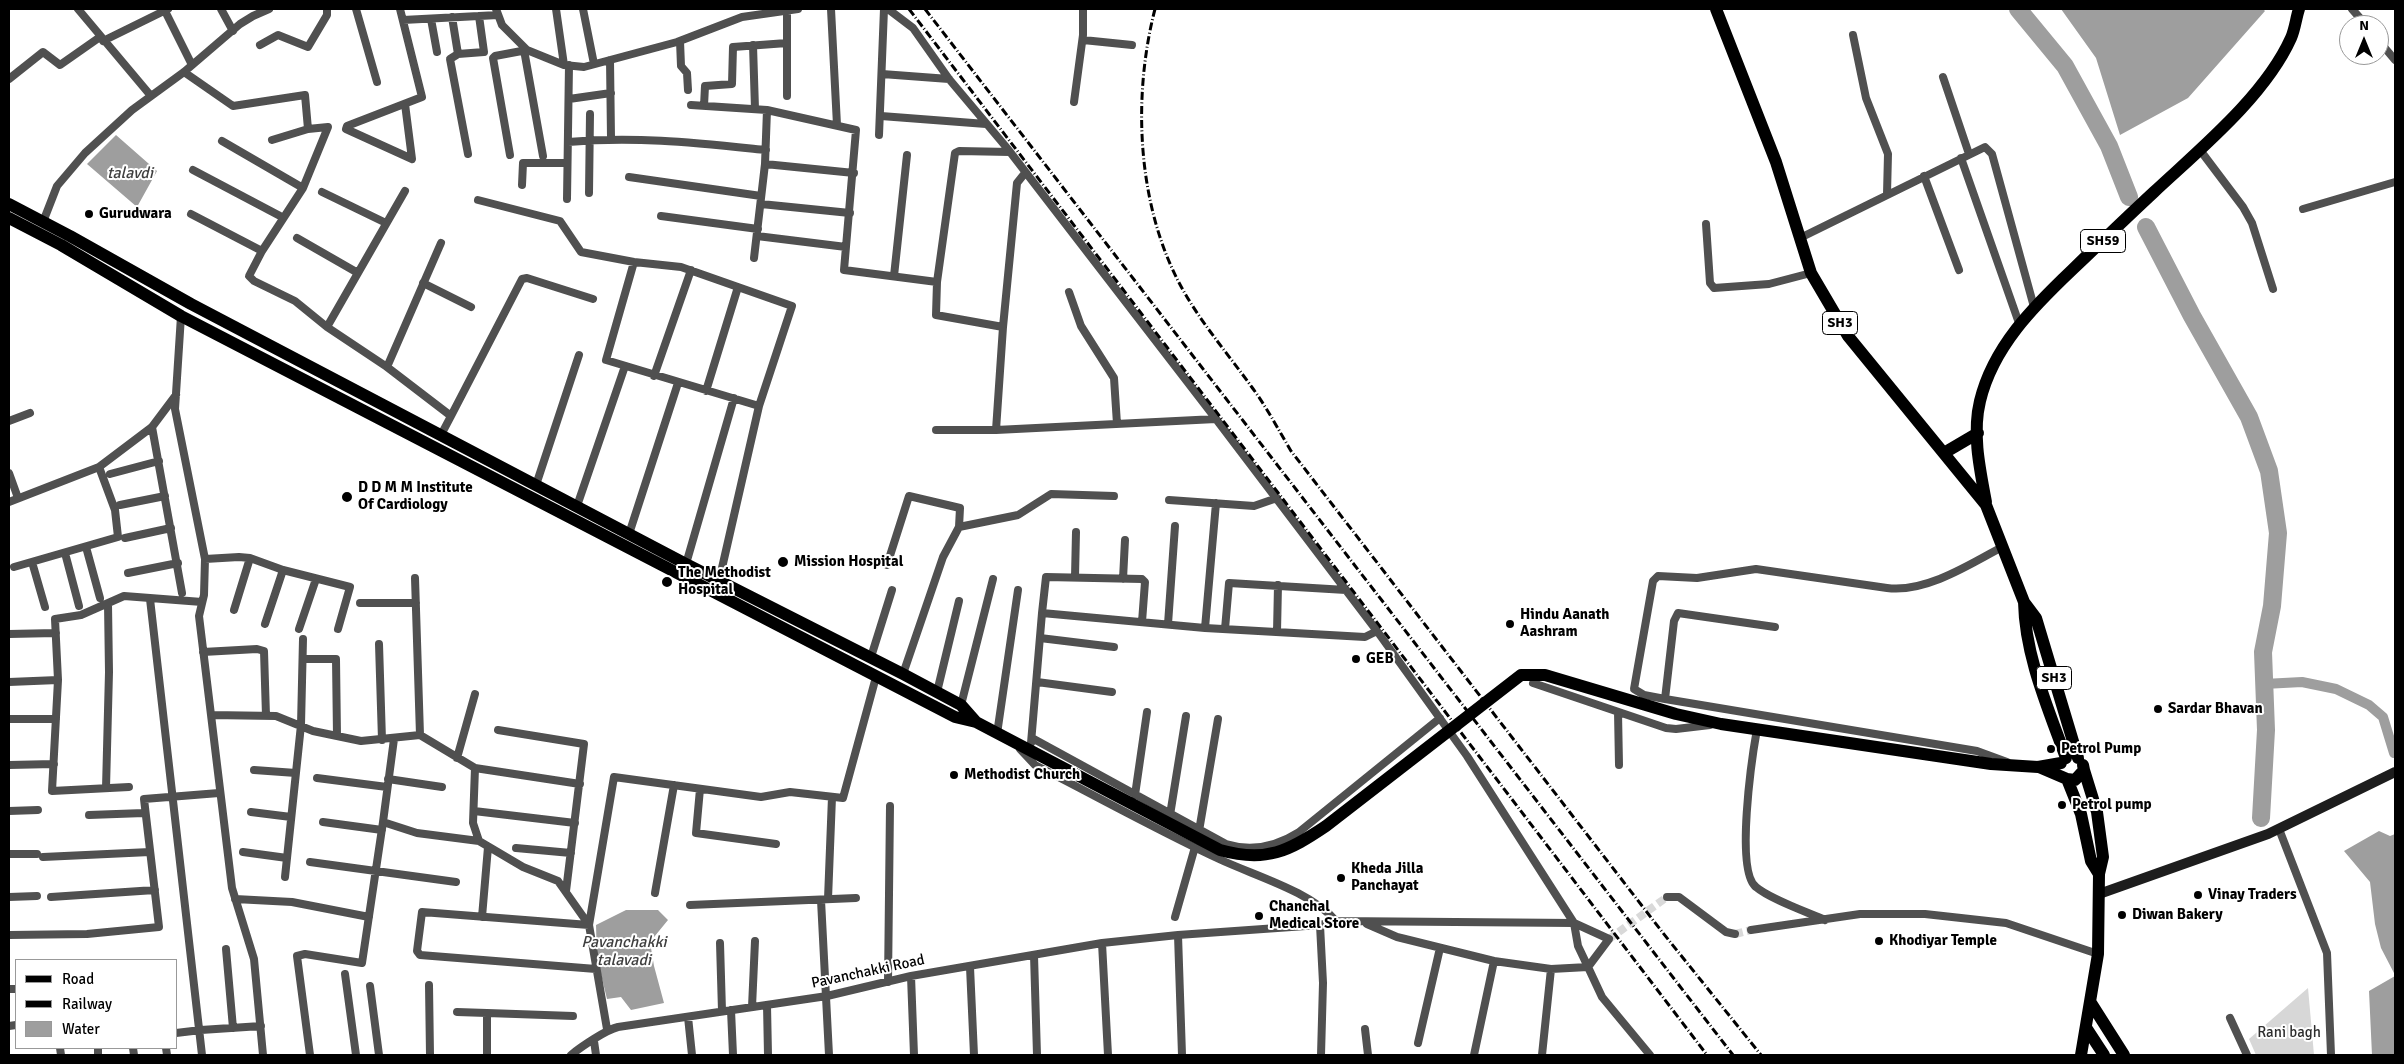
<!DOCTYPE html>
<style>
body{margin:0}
#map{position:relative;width:2404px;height:1064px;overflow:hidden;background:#fff;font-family:Signika,sans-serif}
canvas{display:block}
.frame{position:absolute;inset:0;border:10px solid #000;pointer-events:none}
.legend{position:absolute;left:15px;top:959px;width:162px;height:90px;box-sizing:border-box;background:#fff;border:1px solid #999;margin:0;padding:6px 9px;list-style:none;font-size:15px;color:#000}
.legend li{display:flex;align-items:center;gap:10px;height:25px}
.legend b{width:25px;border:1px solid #999}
.north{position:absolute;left:2339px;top:15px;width:50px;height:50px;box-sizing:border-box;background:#fff;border:1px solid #999;border-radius:50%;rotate:0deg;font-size:14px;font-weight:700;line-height:20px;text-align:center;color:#000}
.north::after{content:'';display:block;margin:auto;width:18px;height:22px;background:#000;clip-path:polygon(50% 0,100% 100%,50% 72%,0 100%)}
</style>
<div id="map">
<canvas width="2404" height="1064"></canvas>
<div class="frame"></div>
<ul class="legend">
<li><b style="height:6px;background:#000"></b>Road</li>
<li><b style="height:6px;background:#000"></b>Railway</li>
<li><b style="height:14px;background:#9e9e9e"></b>Water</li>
</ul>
<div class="north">N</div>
</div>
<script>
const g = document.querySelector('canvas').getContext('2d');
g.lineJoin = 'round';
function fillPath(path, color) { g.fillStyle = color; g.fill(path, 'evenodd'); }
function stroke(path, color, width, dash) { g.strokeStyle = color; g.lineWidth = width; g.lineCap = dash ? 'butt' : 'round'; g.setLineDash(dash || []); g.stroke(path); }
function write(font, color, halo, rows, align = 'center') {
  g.font = font + ' Signika,sans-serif'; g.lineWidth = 4; g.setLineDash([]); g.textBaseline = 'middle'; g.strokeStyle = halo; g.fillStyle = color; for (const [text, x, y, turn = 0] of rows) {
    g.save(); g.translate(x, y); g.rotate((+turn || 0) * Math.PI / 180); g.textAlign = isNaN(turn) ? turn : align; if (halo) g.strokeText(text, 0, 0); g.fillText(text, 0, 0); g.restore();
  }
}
const green = new Path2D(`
 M 2308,988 L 2314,1055 L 2256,1055 L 2249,1039 Z`);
const water = new Path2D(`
 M 2061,9 L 2263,9 L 2265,11 L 2188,98 L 2120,135 L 2096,58 Z
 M 116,135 L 157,171 L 137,207 L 87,164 Z
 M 2379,831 L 2390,836 L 2395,834 L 2395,975 L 2381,948 L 2375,924 L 2370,882 L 2344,851 Z
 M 626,910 L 658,910 L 668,920 L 650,942 L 654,966 L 664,1003 L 631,1010 L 621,997 L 607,999 L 597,958 L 596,925 Z
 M 2395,976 L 2395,1055 L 2372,1055 L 2369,991 Z`);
const canal = new Path2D(`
 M 2264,684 L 2302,682 L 2336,689 L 2369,705 L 2383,717 L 2394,753`);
const river = new Path2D(`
 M 2018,9 L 2065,66 L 2109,146 L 2129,197
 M 2146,227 L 2192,316 L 2249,417 L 2269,471 L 2278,533 L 2272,606 L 2263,652 L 2266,730 L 2261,818`);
const streetTunnel = new Path2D(`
 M 1735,934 L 1751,930
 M 1609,939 L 1667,897`);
const street = new Path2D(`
 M 78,9 L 151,96
 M 164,9 L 192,65
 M 221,9 L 233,31
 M 356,9 L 377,82
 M 400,9 L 422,97 L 347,126 L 346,129 L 412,159 L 405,104
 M 496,9 L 502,25 L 527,50 L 564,65 L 584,67 L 677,42 L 742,17 L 798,9
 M 556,9 L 564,65
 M 583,9 L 594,64
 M 831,9 L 837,125
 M 888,9 L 913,28 L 949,79 L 1007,148 L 1216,419 L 1377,631 L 1467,756 L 1574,923 L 1578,946 L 1588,967 L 1551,969 L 1494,961
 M 2352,9 L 2366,25
 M 452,17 L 458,54
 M 431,19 L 437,52
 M 403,20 L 498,15
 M 1853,35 L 1866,98 L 1888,154 L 1887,194
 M 1083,40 L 1132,45
 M 103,41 L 168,9
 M 680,41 L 681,66 L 687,73 L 688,90
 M 2379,41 L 2395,60
 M 260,45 L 278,35 L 308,47 L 327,15 L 327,9
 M 753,45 L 755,109
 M 524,50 L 543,156
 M 610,60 L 611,138
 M 184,72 L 233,106 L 305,95 L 308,129
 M 882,74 L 949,79
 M 1943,77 L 1969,154
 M 9,79 L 43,52 L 60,65 L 100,37
 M 787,96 L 787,10
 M 569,99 L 611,93
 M 1074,102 L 1083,35 L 1083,9
 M 691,105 L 767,110 L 856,130 L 844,270 L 937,282 L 936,315 L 1003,327 L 996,430 L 1216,419
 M 704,106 L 705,86 L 732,84 L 733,47 L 787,43
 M 881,116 L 986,124
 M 879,135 L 884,9
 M 272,140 L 308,129 L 328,127 L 303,188
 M 222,141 L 303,188 L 262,251 L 249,276 L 254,281 L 295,301 L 327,327 L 387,367 L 451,416 L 441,435
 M 568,142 C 637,136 697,143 766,150
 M 2200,150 L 2243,207 L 2252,223 L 2273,289
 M 468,154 L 450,59 L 458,54 L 484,52 L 479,16
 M 510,155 L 493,58 L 495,56 L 527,50
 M 1961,158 L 2020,326
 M 765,164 L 854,173
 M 193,170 L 282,217
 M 1924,176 L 1959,270
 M 629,177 L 761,196
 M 522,185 L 523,163 L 567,163
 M 322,192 L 386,223
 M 589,193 L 590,114
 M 567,199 L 569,65
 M 478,200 L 560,221 L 581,252 L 634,262 L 681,267 L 792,306 L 759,406 L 719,581
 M 761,204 L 850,213
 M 2303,209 L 2395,182
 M 191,214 L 262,251
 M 661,216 L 758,229
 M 43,222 L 57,186 L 85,153 L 132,110 L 184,72 L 240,24 L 253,16 L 269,9
 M 1706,224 L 1710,283 L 1714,288 L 1769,284 L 1811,273
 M 757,236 L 846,247
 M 297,238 L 358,273
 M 1800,238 L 1985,147 L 1992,154 L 2034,307
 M 754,258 L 765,164 L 767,110
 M 634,262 L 606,360 L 759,406
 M 894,276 L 907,155
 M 937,282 L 955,153 L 959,151 L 1010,152
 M 423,283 L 471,307
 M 1069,292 L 1081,326 L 1114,378 L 1117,424
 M 181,316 L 175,409 L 205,559 L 204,595 L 199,616 L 232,888 L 254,959 L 263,1055
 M 327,327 L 405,191
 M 1003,327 L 1017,183 L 1025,173
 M 387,367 L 441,243
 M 654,376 L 691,270
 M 706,391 L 738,287
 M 451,416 L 522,279 L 527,278 L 593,299
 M 9,421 L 30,413
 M 152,427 L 182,593
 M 936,430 L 996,430
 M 9,473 L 18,498
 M 110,474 L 159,461
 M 536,485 L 579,355
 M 1169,500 L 1254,506 L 1277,498
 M 9,502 L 99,467 L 152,427 L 176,395
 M 120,505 L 165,496
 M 577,506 L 625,366
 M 959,527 L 1018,515 L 1051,494 L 1114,496
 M 629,534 L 678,383
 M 125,538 L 171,528
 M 86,547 L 100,598
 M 2002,547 C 1969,565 1925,593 1887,588 L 1756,569 L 1697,578 L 1658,576 L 1653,581 L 1634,689 L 1644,695 L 1665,699 L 1977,751 L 2007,762
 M 65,553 L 79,606
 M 205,559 L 239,557 L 250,558 L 283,570 L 350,587 L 338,629
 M 32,562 L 45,607
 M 686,564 L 734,398
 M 887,565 L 909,496 L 960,508 L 959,527 L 943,557 L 903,674
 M 14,567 L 118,537 L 115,510 L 99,467
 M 128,573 L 178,563
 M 1075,577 L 1076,532
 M 415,578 L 420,735
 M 1123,579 L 1125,540
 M 150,599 L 202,1055
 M 360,603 L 416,603
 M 234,610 L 250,558
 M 1042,613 L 1046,577 L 1142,579 L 1145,582 L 1142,622
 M 265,624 L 283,570
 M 1168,624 L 1175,526
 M 1205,628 L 1216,503
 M 299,629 L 316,579
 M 1225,629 L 1229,583 L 1346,590
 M 1277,632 L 1278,585
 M 9,634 L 56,633
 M 1040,638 L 1114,647
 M 379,644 L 382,740
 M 203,652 L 257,649 L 264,651 L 266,716
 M 871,657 L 892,590
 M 303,659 L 336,659 L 337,736
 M 58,680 L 52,791 L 129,787
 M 9,682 L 58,680 L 55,619 L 81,615 L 124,596 L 202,602
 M 1037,682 L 1112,692
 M 1533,683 L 1666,728 L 1676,729 L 1710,725
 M 937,692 L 959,601
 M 1665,699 L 1674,621 L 1678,613 L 1775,627
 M 961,705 L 993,579
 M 1618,712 L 1619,765
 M 211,715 L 276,716 L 313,731 L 361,741 L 420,735 L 475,768 L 473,823 L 479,841 L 523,867 L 558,881 L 589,925 L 607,1029
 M 9,719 L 56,719
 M 1757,729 C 1752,757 1735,871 1756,887 C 1770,899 1807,912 1825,920
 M 498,730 L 584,744 L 566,891
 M 997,734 L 1018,590
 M 1032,738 L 1226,844 C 1252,852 1277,846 1299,832 L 1440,718
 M 394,739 L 383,822 L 417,833 L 479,841
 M 1031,743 L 1042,613 L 1205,628 L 1365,637 L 1377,631
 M 1020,749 L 1035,765 C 1096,796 1157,830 1219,859 C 1255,876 1310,891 1336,921
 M 457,758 L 475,694
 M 9,765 L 54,764
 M 475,768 L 580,784
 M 254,770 L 296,773
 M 317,778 L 387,787
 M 388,779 L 442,787
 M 106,788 L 109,672 L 108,604
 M 700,789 L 696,833 L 776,844
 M 1135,795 L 1147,712
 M 9,811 L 38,810
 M 474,811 L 575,823
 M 251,812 L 291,817
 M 89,815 L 144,813
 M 1170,815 L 1186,716
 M 323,822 L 382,830
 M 2279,829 L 2327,953 L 2331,1055
 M 1199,831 L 1218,719
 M 516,848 L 571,853
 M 243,852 L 287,858
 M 9,854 L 37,854
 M 43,857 L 150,852
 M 310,862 L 456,882
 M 285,877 L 301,725 L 303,639
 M 655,893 L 674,785
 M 9,897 L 37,896
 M 51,897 L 155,890
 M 1667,897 L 1679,897 L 1726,932 L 1735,934
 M 235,899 L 292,902 L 369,917
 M 828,899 L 832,797
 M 821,900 L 829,1055
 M 690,905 L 856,898
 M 482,917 L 488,847
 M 1175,917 L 1195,847
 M 1574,923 L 1609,939 L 1588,967 L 1602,997 L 1650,1055
 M 1367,924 L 1397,937 L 1494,961 L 1474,1055
 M 1320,925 L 1323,983 L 1321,1055
 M 1751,930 L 1860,914 L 1925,914 L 2006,923 L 2098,954
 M 9,935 L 87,934 L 159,927 L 144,799 L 219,793
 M 720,943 L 722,1011
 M 1102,943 L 1108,1055
 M 226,949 L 233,1028
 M 1034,955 L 1037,1055
 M 970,967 L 974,1055
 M 596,969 L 420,955 L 417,951 L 422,912 L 589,925 L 614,777 L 761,797 L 790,792 L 843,798 L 876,677
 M 345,974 L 356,1055
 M 911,976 L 914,1055
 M 888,982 L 890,806
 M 429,985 L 430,1055
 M 370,986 L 379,1055
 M 9,989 L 16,989
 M 767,1005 L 768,1055
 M 752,1007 L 755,941
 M 731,1010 L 733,1055
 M 457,1012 L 487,1013
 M 688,1017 L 692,1055
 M 2230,1018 L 2247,1055
 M 9,1026 L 16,1025
 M 1365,1029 L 1368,1055
 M 176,1033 L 201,1030 L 261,1026
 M 594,1041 L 596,1055
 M 1418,1043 L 1440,948
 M 60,1048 L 61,1055
 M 98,1048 L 98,1055
 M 133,1048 L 134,1055
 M 166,1048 L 167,1055
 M 310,1055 L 297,956 L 305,954 L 362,963 L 383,822
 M 487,1055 L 487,1013 L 573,1016
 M 571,1055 C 582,1046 606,1030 618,1027 L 827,996 L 911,976 L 1102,943 L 1178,935
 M 1182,1055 L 1178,935 L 1320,925 L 1336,921 L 1574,923
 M 1542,1055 L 1551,969`);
const secondary = new Path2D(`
 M 2099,894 L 2268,834 L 2395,772`);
const primary = new Path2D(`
 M 1716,9 L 1776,162 L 1811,273 L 1848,336 L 1986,505 L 2024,602 L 2036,618 L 2078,758
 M 9,204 L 70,236 L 191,304 L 686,564 L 903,674 L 961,705 L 976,722
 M 9,218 L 61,245 L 181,316 L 955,717 L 976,722 L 1220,850 C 1266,863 1289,851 1326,826 L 1521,675 L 1545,675 L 1676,714 L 1721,724 L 1991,764 L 2038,767 L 2061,763
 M 1944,453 L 1978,433
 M 1986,502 C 1980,470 1972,434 1980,401 C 1993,347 2033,307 2072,270 C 2099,244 2126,218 2154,192 C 2200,149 2265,96 2291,38 C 2295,29 2296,18 2299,9
 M 2024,602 C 2025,656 2048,708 2066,758
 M 2039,767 L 2067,779 L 2075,780 L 2084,770 L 2083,765
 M 2067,779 L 2081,814 L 2091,861 L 2099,874
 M 2091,1003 L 2124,1055
 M 2087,1029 L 2104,1055
 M 2081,1055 L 2098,954 L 2099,874 L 2103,857 L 2097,812 L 2084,770`);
const rail = new Path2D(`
 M 909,9 L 1707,1055
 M 925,9 L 1733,1055
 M 1155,9 C 1132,98 1137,208 1183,290 C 1202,324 1228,354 1251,386 C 1266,406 1278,429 1291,451 L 1663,933 L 1761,1055`);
const markers = [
 [89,214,5,"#000"],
 [347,497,6,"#000"],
 [783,562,6,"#000"],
 [667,582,6,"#000"],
 [1510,624,5,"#000"],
 [1356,659,5,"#000"],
 [2158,709,5,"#000"],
 [2051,749,5,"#000"],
 [954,775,5,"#000"],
 [2062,805,5,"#000"],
 [1341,878,5,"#000"],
 [2198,895,5,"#000"],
 [2122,915,5,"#000"],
 [1259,916,5,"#000"],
 [1879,941,5,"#000"]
];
const shields = [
 [2103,241,45],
 [1840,323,35],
 [2054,678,35]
];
const shieldNames = [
 ["SH59",2103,241],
 ["SH3",1840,323],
 ["SH3",2054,678]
];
const poiNames = [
 ["Gurudwara",99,214],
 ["D D M M Institute",358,488],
 ["Of Cardiology",358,505],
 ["Mission Hospital",794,562],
 ["The Methodist",678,573],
 ["Hospital",678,590],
 ["Hindu Aanath",1520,615],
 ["Aashram",1520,632],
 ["GEB",1366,659],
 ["Sardar Bhavan",2168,709],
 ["Petrol Pump",2061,749],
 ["Methodist Church",964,775],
 ["Petrol pump",2072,805],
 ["Kheda Jilla",1351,869],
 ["Panchayat",1351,886],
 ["Vinay Traders",2208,895],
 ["Chanchal",1269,907],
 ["Medical Store",1269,924],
 ["Diwan Bakery",2132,915],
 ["Khodiyar Temple",1889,941]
];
const streetNames = [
 ["Pavanchakki Road",868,972,-12]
];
const parkNames = [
 ["Rani bagh",2289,1033]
];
const waterNames = [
 ["talavdi",130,174],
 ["Pavanchakki",624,943],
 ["talavadi",624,961]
];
fillPath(green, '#d7d7d7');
fillPath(water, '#9e9e9e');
stroke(canal, '#9e9e9e', 10);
stroke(river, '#9e9e9e', 18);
stroke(streetTunnel, '#d9d9d9', 8, [8, 4]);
stroke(street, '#505050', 8);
stroke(secondary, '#1d1d1d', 10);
stroke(primary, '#000', 12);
stroke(rail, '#000', 3, [8, 2.5, 1, 2.5]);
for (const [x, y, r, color] of markers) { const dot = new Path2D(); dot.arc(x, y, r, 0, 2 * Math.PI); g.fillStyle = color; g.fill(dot); stroke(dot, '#fff', 2); }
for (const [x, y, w] of shields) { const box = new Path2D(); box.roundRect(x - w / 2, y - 11.5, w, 23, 4); g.fillStyle = '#fff'; g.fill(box); stroke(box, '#000', 1); }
write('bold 14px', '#000', null, shieldNames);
write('bold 15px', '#000', '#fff', poiNames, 'left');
write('15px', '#000', '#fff', streetNames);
write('15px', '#2e2e2e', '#fff', parkNames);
write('italic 16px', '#3f3f3f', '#fff', waterNames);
</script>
